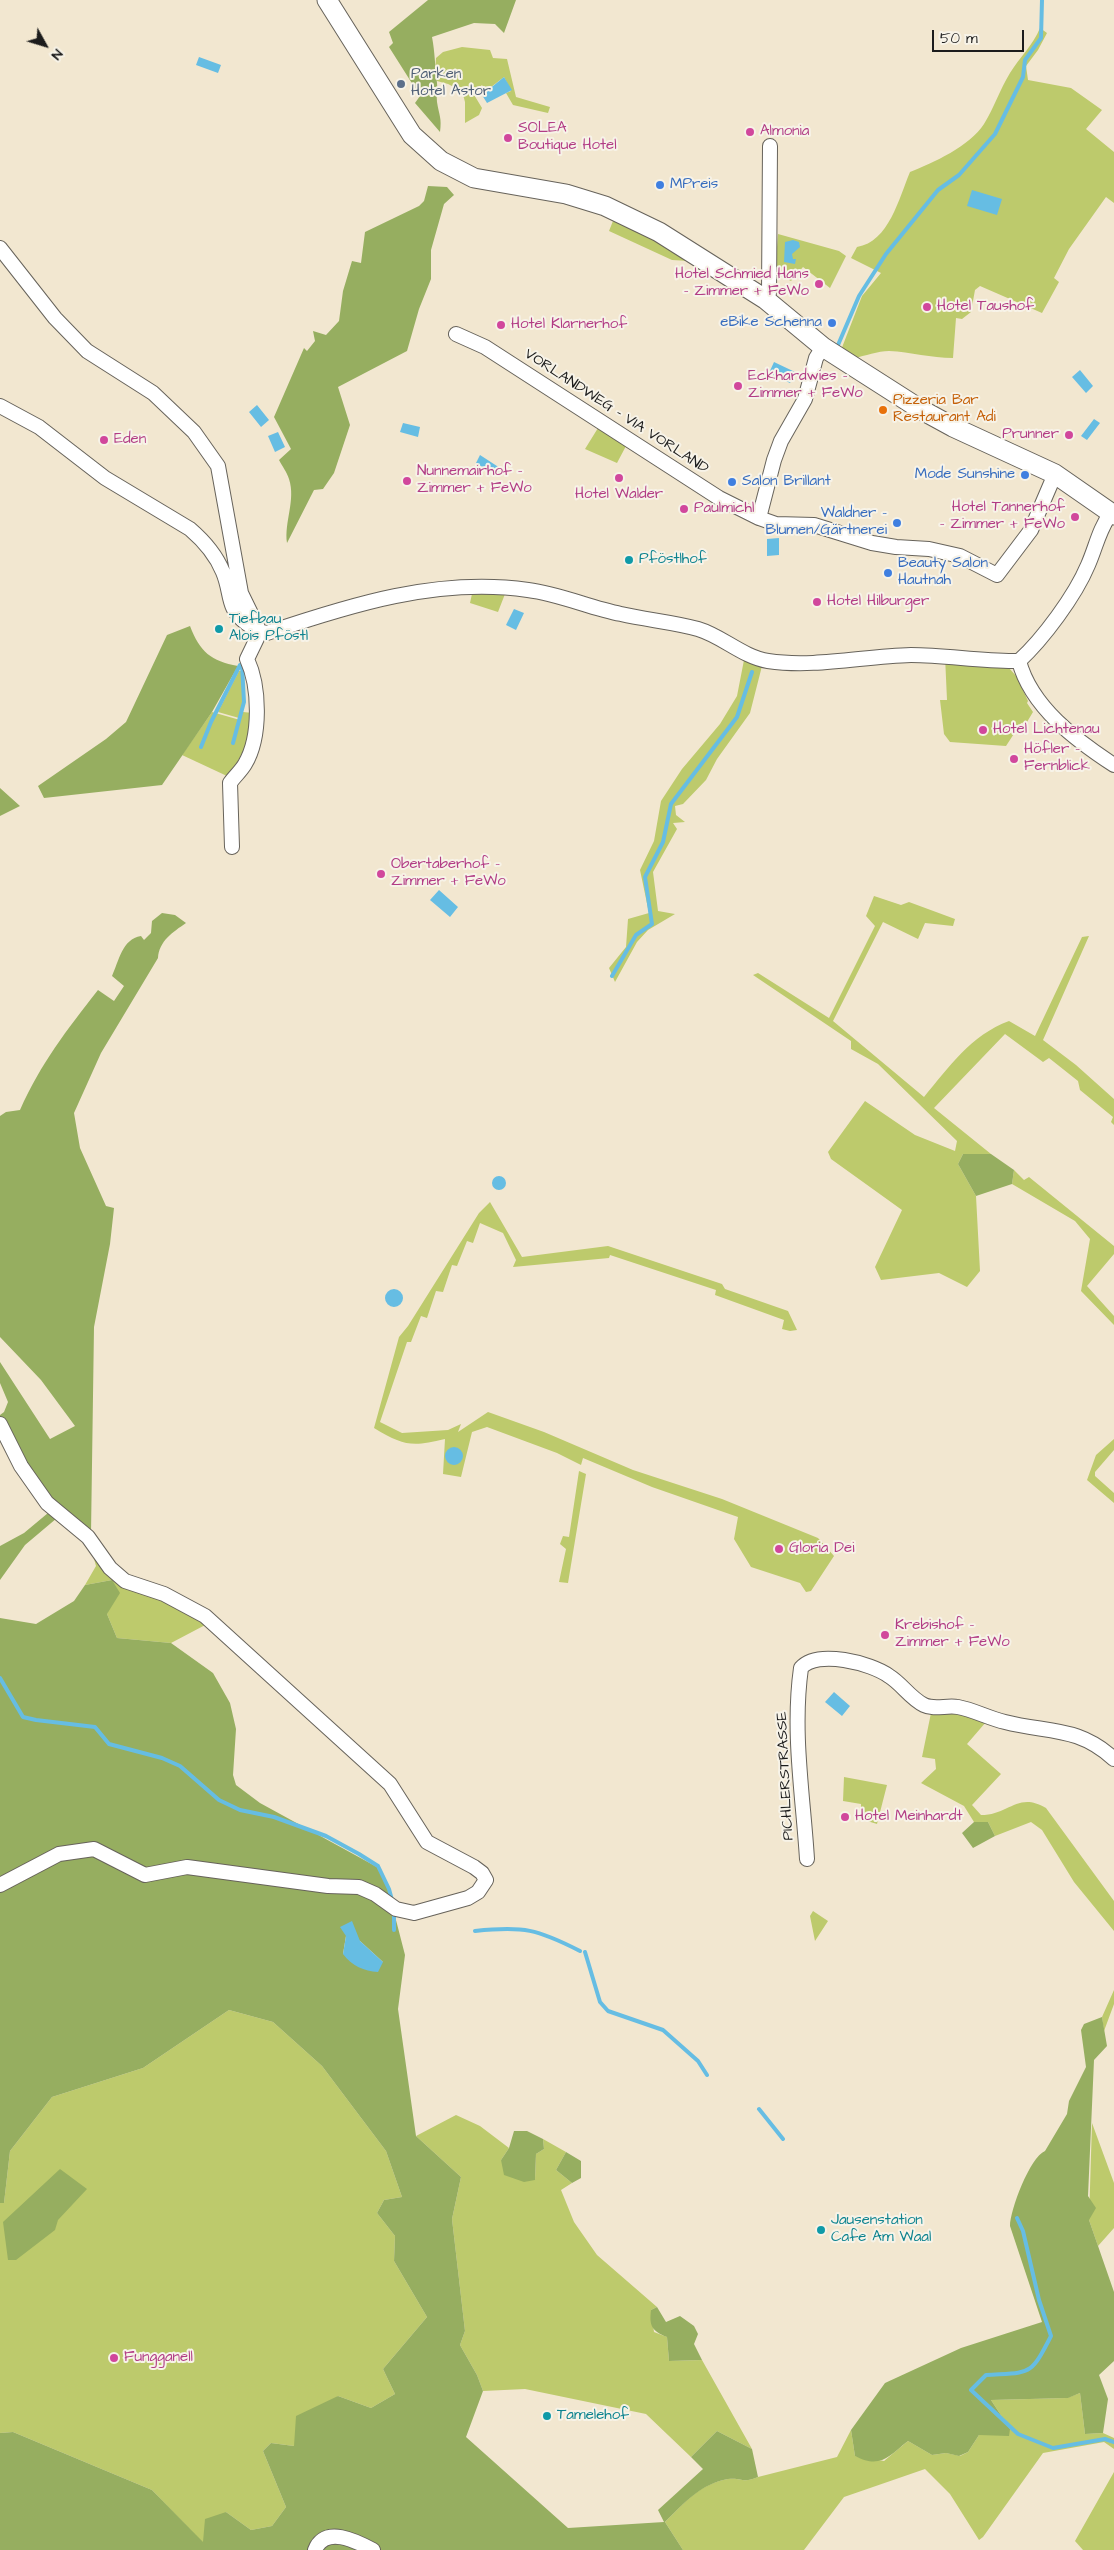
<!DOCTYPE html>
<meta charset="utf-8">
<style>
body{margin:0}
#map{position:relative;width:1114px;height:2550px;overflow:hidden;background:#f2e7d0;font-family:"Architects Daughter",sans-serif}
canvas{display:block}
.north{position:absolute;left:20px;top:20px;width:50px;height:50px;-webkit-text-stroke:4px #f7f3e8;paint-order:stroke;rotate:129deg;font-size:14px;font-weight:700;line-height:20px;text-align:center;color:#1c1c1c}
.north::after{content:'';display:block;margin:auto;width:18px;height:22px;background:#1c1c1c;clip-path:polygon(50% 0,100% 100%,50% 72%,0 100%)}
.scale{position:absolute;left:932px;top:30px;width:92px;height:22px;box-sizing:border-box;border:2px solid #1c1c1c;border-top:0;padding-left:6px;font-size:15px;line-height:18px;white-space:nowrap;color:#1c1c1c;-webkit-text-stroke:4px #f7f3e8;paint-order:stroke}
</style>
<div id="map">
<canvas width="1114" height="2550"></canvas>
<div class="north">N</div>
<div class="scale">50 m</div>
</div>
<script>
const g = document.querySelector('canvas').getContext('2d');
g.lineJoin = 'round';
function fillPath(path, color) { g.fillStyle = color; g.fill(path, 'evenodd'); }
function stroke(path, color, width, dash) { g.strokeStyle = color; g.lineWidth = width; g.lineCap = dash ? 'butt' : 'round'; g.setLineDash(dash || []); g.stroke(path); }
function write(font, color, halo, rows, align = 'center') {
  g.font = font + ' "Architects Daughter",sans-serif'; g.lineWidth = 4; g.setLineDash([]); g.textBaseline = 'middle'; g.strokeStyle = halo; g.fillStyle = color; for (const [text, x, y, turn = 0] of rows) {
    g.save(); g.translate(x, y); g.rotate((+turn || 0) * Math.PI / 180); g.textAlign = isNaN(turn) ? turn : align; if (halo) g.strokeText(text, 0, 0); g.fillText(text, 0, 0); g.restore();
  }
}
const green = new Path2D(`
 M 1040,28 L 1047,33 L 1038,50 L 1026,66 L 1028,80 L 1071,88 L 1102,110 L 1086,129 L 1114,152 L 1114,203 L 1106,197 L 1069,249 L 1054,278 L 1059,282 L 1042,313 L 980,286 L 975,290 L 971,312 L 962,319 L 956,318 L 953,358 C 931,358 911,352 889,351 C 878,351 865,356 854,358 L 841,350 L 862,296 L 881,273 L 851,258 L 857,247 C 889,242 899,198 910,172 C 933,163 970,146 984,124 C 994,108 1000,89 1010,73 C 1020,57 1033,45 1040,28 Z
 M 462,47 L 490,50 L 493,58 L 507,59 L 516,97 L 550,107 L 548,113 L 513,105 L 506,93 L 511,91 L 504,77 L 486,91 L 482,85 L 473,93 L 482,108 L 479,115 L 465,123 L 465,102 L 462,91 L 448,84 L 437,81 L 435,75 L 436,58 L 443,52 Z
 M 613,221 L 652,239 L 689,261 L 672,260 L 609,231 Z
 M 778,234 L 839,251 L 846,256 L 830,288 L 803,267 L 791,281 L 775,273 Z
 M 598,428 L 626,446 L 617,463 L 585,449 Z
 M 472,594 L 505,594 L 498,612 L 470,603 Z
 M 945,656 L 1009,668 L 1017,677 L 1028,701 L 1027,703 L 1033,712 L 1027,722 L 1021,723 L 1006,746 L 950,742 L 944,734 L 940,700 L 947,700 Z
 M 744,660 L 762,666 L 750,713 L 717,759 L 706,780 L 683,804 L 675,806 L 676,815 L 685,822 L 673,823 L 677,829 L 653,872 L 658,911 L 675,914 L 648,930 L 637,942 L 615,982 L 609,968 L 626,947 L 628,919 L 649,913 L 640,870 L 654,841 L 661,801 L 682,769 L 720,724 L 737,696 Z
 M 239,671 L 241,671 L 243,702 L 239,718 L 218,712 Z
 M 212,712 L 240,720 L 243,712 L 253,713 C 249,739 244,756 227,776 L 182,755 Z
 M 874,896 L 901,905 L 909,902 L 955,919 L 953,926 L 925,923 L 918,939 L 883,922 L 833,1021 L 924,1097 C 949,1067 971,1035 1009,1021 L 1035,1036 L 1082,937 L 1089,936 L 1043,1040 L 1076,1065 L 1114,1099 L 1114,1125 L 1111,1122 L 1113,1117 L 1080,1090 L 1078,1081 L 1049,1058 L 1043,1062 L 1005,1034 L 934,1108 L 991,1154 L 963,1154 L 958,1164 L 976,1196 L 980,1271 L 967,1287 L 939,1273 L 881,1280 L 875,1267 L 902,1210 L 831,1159 L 828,1152 L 865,1101 L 915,1135 L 955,1151 L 957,1141 L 878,1064 L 851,1049 L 851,1041 L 753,975 L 758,973 L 829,1018 L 875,926 L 866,916 Z
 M 1014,1170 L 1024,1180 L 1029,1177 L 1114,1246 L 1114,1254 L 1087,1286 L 1114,1316 L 1114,1325 L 1081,1291 L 1090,1239 L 1075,1221 L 1012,1184 Z
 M 490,1202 L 522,1257 L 608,1246 L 722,1284 L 725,1289 L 788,1311 L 797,1330 L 790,1331 L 782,1329 L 784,1320 L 715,1295 L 716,1290 L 610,1255 L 609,1258 L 513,1267 L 516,1260 L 503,1233 L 480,1223 L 473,1243 L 467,1241 L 457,1266 L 452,1265 L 443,1292 L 436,1291 L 427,1318 L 421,1316 L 411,1342 L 407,1342 L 380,1422 L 402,1433 L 448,1430 L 461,1424 L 458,1432 L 488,1412 L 544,1432 L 633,1470 L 722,1499 L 818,1538 L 834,1556 L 811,1591 L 806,1592 L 800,1583 L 751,1567 L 734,1539 L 738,1517 L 652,1487 L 583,1458 L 581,1465 L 557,1453 L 487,1427 L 472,1432 L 461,1477 L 443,1474 L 445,1439 C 412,1447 404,1446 374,1428 L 399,1337 L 408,1326 L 479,1213 Z
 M 1114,1439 L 1114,1450 L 1095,1472 L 1095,1476 L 1114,1493 L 1114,1503 L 1087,1480 L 1096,1455 Z
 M 579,1471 L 586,1474 L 568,1583 L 559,1582 L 566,1549 L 560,1544 L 563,1536 L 569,1537 Z
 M 93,1555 L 209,1623 L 171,1643 L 117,1638 L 107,1614 L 112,1580 L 85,1585 L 96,1566 Z
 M 959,1712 L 986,1722 L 967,1744 L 1001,1774 L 972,1805 L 981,1815 C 1009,1815 1018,1791 1046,1808 L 1114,1901 L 1114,1931 L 1074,1882 L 1042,1830 L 1031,1822 L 995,1836 L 988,1822 L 974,1822 L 964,1806 L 921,1783 L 936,1769 L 935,1759 L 922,1757 L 931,1713 Z
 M 844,1777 L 887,1785 L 877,1824 L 864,1820 L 861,1816 L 861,1804 L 843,1801 Z
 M 813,1911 L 828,1921 L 815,1941 L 810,1916 Z
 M 1114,1990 L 1114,2004 L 1104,2031 L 1102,2017 Z
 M 229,2010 L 273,2022 L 322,2066 L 386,2151 L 402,2197 L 384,2200 L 377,2213 L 395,2236 L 394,2261 L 427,2317 L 383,2369 L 395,2394 L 371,2408 L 338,2396 L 294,2446 L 271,2443 L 263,2451 L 286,2507 L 272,2526 L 251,2530 L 226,2512 L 203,2543 L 152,2490 L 13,2432 L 0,2433 L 0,2203 L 4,2203 L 10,2151 L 52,2097 L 143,2068 Z
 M 456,2115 L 480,2126 L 509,2148 L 501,2160 L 535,2180 L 536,2154 L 544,2149 L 543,2139 L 566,2152 L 556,2170 L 572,2183 L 561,2190 L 574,2222 L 597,2255 L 657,2307 L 651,2310 L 654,2332 L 667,2337 L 669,2361 L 702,2360 L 752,2449 L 717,2431 L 691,2457 L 646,2414 L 525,2389 L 483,2391 L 477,2375 L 460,2345 L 465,2331 L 452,2219 L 461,2177 L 416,2136 Z
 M 1092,2123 L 1114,2183 L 1114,2228 L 1098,2246 L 1089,2220 Z
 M 1080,2393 L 1085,2434 L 1103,2433 L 1114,2438 L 1114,2449 L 1104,2442 L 1043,2453 L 983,2537 L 979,2540 L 950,2494 L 925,2469 L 844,2497 L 804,2550 L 683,2550 L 665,2522 C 683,2504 701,2483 728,2479 C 742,2477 742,2484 758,2477 L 837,2457 L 851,2430 L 855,2456 L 884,2461 L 908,2441 L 932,2455 L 946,2453 L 960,2456 L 968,2452 L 979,2435 L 1010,2429 L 991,2400 L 1067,2398 Z
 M 1114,2472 L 1114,2550 L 1083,2550 L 1075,2541 Z`);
const forest = new Path2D(`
 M 428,0 L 516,0 L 504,33 L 495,24 L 474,23 L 432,37 C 435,52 435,68 437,83 C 438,89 436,96 437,102 C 439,115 442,118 440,132 L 415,103 L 420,96 L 389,47 L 393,43 L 389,32 Z
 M 428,186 L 447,187 L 454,195 L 444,204 L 431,250 L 431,279 L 419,309 L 407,351 L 338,387 L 350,425 L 334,473 L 323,489 L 314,490 L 287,543 C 284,522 296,500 289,479 C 287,472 282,466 279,460 L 291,449 L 274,417 L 304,348 L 307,351 L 315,341 L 313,331 L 326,335 L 339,321 L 343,291 L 352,261 L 361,263 L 365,232 L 419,206 L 424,201 Z
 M 190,626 C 200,652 211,661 238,666 L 212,712 L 162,785 L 44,798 L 38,786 L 106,739 L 126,722 L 167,635 Z
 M 0,788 L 20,806 L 0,816 Z
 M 162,913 L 175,915 L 186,923 C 173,932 159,941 158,958 L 101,1053 L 74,1113 L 80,1148 L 106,1206 L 114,1208 L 110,1244 L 94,1327 L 91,1533 L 53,1505 L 0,1423 L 0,1415 L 4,1412 L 8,1402 L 0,1383 L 0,1362 L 50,1439 L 75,1426 L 41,1380 L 0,1337 L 0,1116 L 6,1112 L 20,1110 C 41,1063 66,1031 98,990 L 114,1001 L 124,986 L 112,976 C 119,961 122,939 141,936 L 144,940 L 151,933 L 152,921 Z
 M 963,1154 L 991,1154 L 1014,1170 L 1012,1184 L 976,1196 L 958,1164 Z
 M 48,1513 L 57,1518 L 25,1545 L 0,1580 L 0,1546 L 24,1533 Z
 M 112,1580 L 120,1593 L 107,1614 L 117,1638 L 171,1643 L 213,1673 L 230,1703 L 236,1729 L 233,1775 L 236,1785 L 260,1803 L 377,1867 L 388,1889 L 405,1955 L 398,2009 L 416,2136 L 461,2177 L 452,2219 L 465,2331 L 460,2345 L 477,2375 L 483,2391 L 466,2437 L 568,2528 L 664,2522 L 658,2510 L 703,2469 L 691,2457 L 717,2431 L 752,2449 L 758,2477 C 742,2484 742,2477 728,2479 C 702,2483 683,2504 665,2522 L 683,2550 L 0,2550 L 0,2433 L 13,2432 L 152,2490 L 203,2542 L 205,2519 L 226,2512 L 251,2530 L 272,2526 L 286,2507 L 263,2451 L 271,2443 L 294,2446 L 296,2416 L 338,2396 L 371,2408 L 395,2394 L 383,2369 L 427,2317 L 394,2261 L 395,2236 L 377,2213 L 384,2200 L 402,2197 L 386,2151 L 322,2066 L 273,2022 L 229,2010 L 143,2068 L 52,2097 L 10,2151 L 4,2203 L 0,2203 L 0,1618 L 36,1624 L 74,1601 L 85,1585 ZM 346,1936 L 360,1941 L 383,1962 L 343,1954 Z
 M 974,1822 L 988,1822 L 995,1836 L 973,1848 L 962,1833 Z
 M 1102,2017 L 1107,2046 L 1094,2060 L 1088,2196 L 1096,2208 L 1089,2220 L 1114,2292 L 1114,2361 L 1099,2375 L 1108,2399 L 1103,2433 L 1085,2434 L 1080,2393 L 1068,2398 L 991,2400 L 1010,2429 L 1009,2436 L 979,2435 L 968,2452 L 959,2456 L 946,2453 L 932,2455 L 908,2441 C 888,2457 880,2469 855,2456 L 851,2430 L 885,2383 L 961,2348 L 1042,2322 L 1010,2226 C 1010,2210 1030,2157 1045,2151 L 1067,2114 L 1069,2101 L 1086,2067 L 1081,2030 L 1084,2024 Z
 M 514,2131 L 527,2131 L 543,2139 L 544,2149 L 536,2154 L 535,2180 L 524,2182 L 504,2175 L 501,2160 L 509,2148 Z
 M 566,2152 L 581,2161 L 581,2178 L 572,2183 L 556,2170 Z
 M 60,2169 L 87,2189 L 58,2220 L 55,2230 L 16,2260 L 8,2260 L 3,2222 Z
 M 657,2307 L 666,2322 L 680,2316 L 694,2326 L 698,2334 L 694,2344 L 702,2360 L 669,2361 L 667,2337 C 652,2331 649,2326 651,2310 Z`);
const water = new Path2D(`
 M 199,57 L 221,65 L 218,73 L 196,65 Z
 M 504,77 L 512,90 L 487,103 L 482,95 Z
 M 972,190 L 1002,199 L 997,215 L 967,206 Z
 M 793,240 L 799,242 L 800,247 L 792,254 L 793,259 L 796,259 L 795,264 L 784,262 L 785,242 Z
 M 774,362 L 795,372 L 790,383 L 769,373 Z
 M 1080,370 L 1093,386 L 1086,393 L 1072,377 Z
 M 257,405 L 269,420 L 261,427 L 249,412 Z
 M 1094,419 L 1100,423 L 1087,440 L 1081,436 Z
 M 403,423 L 420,427 L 418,437 L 400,432 Z
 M 278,432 L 285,447 L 275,452 L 268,436 Z
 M 480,455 L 500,468 L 496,476 L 476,463 Z
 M 779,538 L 779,555 L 767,556 L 767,539 Z
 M 514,609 L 524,613 L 516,630 L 506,625 Z
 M 439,890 L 458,907 L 450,917 L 430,900 Z
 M492 1183a7 7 0 1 1 14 0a7 7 0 1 1-14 0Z
 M385 1298a9 9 0 1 1 18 0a9 9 0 1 1-18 0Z
 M445 1456a9 9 0 1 1 18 0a9 9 0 1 1-18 0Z
 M 834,1692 L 850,1706 L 842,1716 L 825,1702 Z
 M 352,1921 L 360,1941 L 383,1962 L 378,1972 C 364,1971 352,1966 343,1954 L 346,1936 L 340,1927 Z`);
const stream = new Path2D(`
 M 838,345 L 859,296 L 886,254 L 938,190 L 959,175 L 995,134 L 1023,77 L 1025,60 L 1041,38 L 1042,0
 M 233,743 L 244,702 L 242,665
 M 201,747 L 211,722 L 240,665
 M 612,976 L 636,935 L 652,924 L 645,877 L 663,842 L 671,804 L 737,717 L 752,672
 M 0,1678 L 23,1717 L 36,1720 L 95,1727 L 109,1744 L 162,1758 L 180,1766 L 219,1800 L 240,1810 L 274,1817 L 326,1836 L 359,1854 L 378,1866 L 389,1889 L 392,1900
 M 394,1912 L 394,1930
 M 475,1931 C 524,1926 537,1929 580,1951
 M 585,1952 L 600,2002 L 608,2011 L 663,2030 L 698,2061 L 707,2075
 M 759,2109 L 783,2139
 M 1017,2218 L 1023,2231 L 1039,2300 L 1051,2336 C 1030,2377 1031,2372 986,2375 L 971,2390 L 1018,2434 L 1053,2448 L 1105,2439 L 1114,2442`);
const street = new Path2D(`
 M 0,248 L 55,318 L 87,351 L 153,393 L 194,432 L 218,466 L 241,593 L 260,632 L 247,659 C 260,687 261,737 245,764 C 241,771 234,777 230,783 L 232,847
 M 765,299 L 769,293 L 770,146
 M 456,334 L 485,347 L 719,498 L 759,518
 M 823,347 L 816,358 L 805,399 L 781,441 L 774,460 L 759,518 L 776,524 L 814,525 L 872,543 L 896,547 L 929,549 L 960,556 L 997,575 L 1031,530 L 1055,474
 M 0,406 L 39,427 L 105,478 L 190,529 C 204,541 216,555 223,572 C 232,593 226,608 246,623 C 253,628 259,632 267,633 C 350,605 438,577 528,590 C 560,594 590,608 621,614 C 647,620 673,622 698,629 C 722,636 743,657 768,661 C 815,668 864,656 911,655 C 947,655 983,662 1019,661
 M 1019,661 C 1043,639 1075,596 1088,565 C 1096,547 1099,529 1111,513
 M 1019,661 C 1031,707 1077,741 1114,765
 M 0,1424 L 21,1466 L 47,1503 L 88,1537 L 110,1568 L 125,1581 L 164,1594 L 205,1616 L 390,1784 L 427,1842 L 474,1867 L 482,1873 L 486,1880 L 478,1892 L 468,1898 L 414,1913 L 396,1909 L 375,1894 L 359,1887 L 328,1886 L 187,1867 L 145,1875 L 94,1849 L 59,1854 L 0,1885
 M 807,1859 C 803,1795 792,1732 801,1668 C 817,1649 871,1663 889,1676 C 902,1684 910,1698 924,1705 C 934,1710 947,1705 958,1707 C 974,1710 988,1718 1005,1722 C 1048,1733 1078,1726 1114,1759
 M 315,2550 C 325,2525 356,2541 373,2550`);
const secondary = new Path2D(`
 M 327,0 L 412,135 L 441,161 L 474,178 L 566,194 L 605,206 L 659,232 L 765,299 L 823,347 L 920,409 L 953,427 L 1055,474 L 1114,515`);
const markers = [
 [401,84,5,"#5c6f8a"],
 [750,132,5,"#d1479c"],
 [508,138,5,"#d1479c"],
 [660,185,5,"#3f7fe0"],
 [819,284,5,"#d1479c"],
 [927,307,5,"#d1479c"],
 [832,323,5,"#3f7fe0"],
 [501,325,5,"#d1479c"],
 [738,386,5,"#d1479c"],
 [883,410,5,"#e8710a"],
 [1069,435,5,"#d1479c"],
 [104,440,5,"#d1479c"],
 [1025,475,5,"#3f7fe0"],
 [619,478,5,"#d1479c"],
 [407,481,5,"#d1479c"],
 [732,482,5,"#3f7fe0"],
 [684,509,5,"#d1479c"],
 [1075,517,5,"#d1479c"],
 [897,523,5,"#3f7fe0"],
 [629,560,5,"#0f9aa8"],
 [888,573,5,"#3f7fe0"],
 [817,602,5,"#d1479c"],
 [219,629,5,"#0f9aa8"],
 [983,730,5,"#d1479c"],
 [1014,759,5,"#d1479c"],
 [381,874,5,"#d1479c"],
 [779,1549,5,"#d1479c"],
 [885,1635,5,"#d1479c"],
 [845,1817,5,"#d1479c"],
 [821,2230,5,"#0f9aa8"],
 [114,2358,5,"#d1479c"],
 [547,2416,5,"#0f9aa8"]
];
const serviceNames = [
 ["Parken",411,75],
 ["Hotel Astor",411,92]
];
const hotelNames = [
 ["SOLEA",518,129],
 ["Boutique Hotel",518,146],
 ["Almonia",760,132],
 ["Hotel Schmied Hans",809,275,"right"],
 ["- Zimmer + FeWo",809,292,"right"],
 ["Hotel Taushof",937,307],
 ["Hotel Klarnerhof",511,325],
 ["Eckhardwies -",748,377],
 ["Zimmer + FeWo",748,394],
 ["Prunner",1059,435,"right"],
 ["Eden",114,440],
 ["Nunnemairhof -",417,472],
 ["Zimmer + FeWo",417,489],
 ["Hotel Walder",619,495,"center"],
 ["Hotel Tannerhof",1065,508,"right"],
 ["- Zimmer + FeWo",1065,525,"right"],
 ["Paulmichl",694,509],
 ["Hotel Hilburger",827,602],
 ["Hotel Lichtenau",993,730],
 ["Höfler -",1024,750],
 ["Fernblick",1024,767],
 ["Obertaberhof -",391,865],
 ["Zimmer + FeWo",391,882],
 ["Gloria Dei",789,1549],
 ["Krebishof -",895,1626],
 ["Zimmer + FeWo",895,1643],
 ["Hotel Meinhardt",855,1817],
 ["Fungganell",124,2358]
];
const shopNames = [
 ["MPreis",670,185],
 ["eBike Schenna",822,323,"right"],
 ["Mode Sunshine",1015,475,"right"],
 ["Salon Brillant",742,482],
 ["Waldner -",887,514,"right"],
 ["Blumen/Gärtnerei",887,531,"right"],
 ["Beauty Salon",898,564],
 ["Hautnah",898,581]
];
const foodNames = [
 ["Pizzeria Bar",893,401],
 ["Restaurant Adi",893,418]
];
const streetNames = [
 ["VORLANDWEG - VIA VORLAND",616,412,33],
 ["PICHLERSTRASSE",786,1776,-93]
];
const cultureNames = [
 ["Pföstlhof",639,560],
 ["Tiefbau",229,620],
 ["Alois Pföstl",229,637],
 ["Jausenstation",831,2221],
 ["Cafe Am Waal",831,2238],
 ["Tamelehof",557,2416]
];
fillPath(green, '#bdca6c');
fillPath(forest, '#96ae60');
fillPath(water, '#66bde3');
stroke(stream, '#66bde3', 4);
stroke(street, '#67635b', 16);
stroke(secondary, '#67635b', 21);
stroke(street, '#fff', 14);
stroke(secondary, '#fff', 19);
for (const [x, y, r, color] of markers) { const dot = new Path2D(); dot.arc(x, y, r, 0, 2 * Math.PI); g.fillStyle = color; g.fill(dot); stroke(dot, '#f7f3e8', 2); }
write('15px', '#4e5e75', '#f7f3e8', serviceNames, 'left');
write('15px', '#b23c85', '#f7f3e8', hotelNames, 'left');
write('15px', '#366cbe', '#f7f3e8', shopNames, 'left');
write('15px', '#c56008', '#f7f3e8', foodNames, 'left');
write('15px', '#1c1c1c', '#f7f3e8', streetNames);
write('15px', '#0d838f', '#f7f3e8', cultureNames, 'left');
</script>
